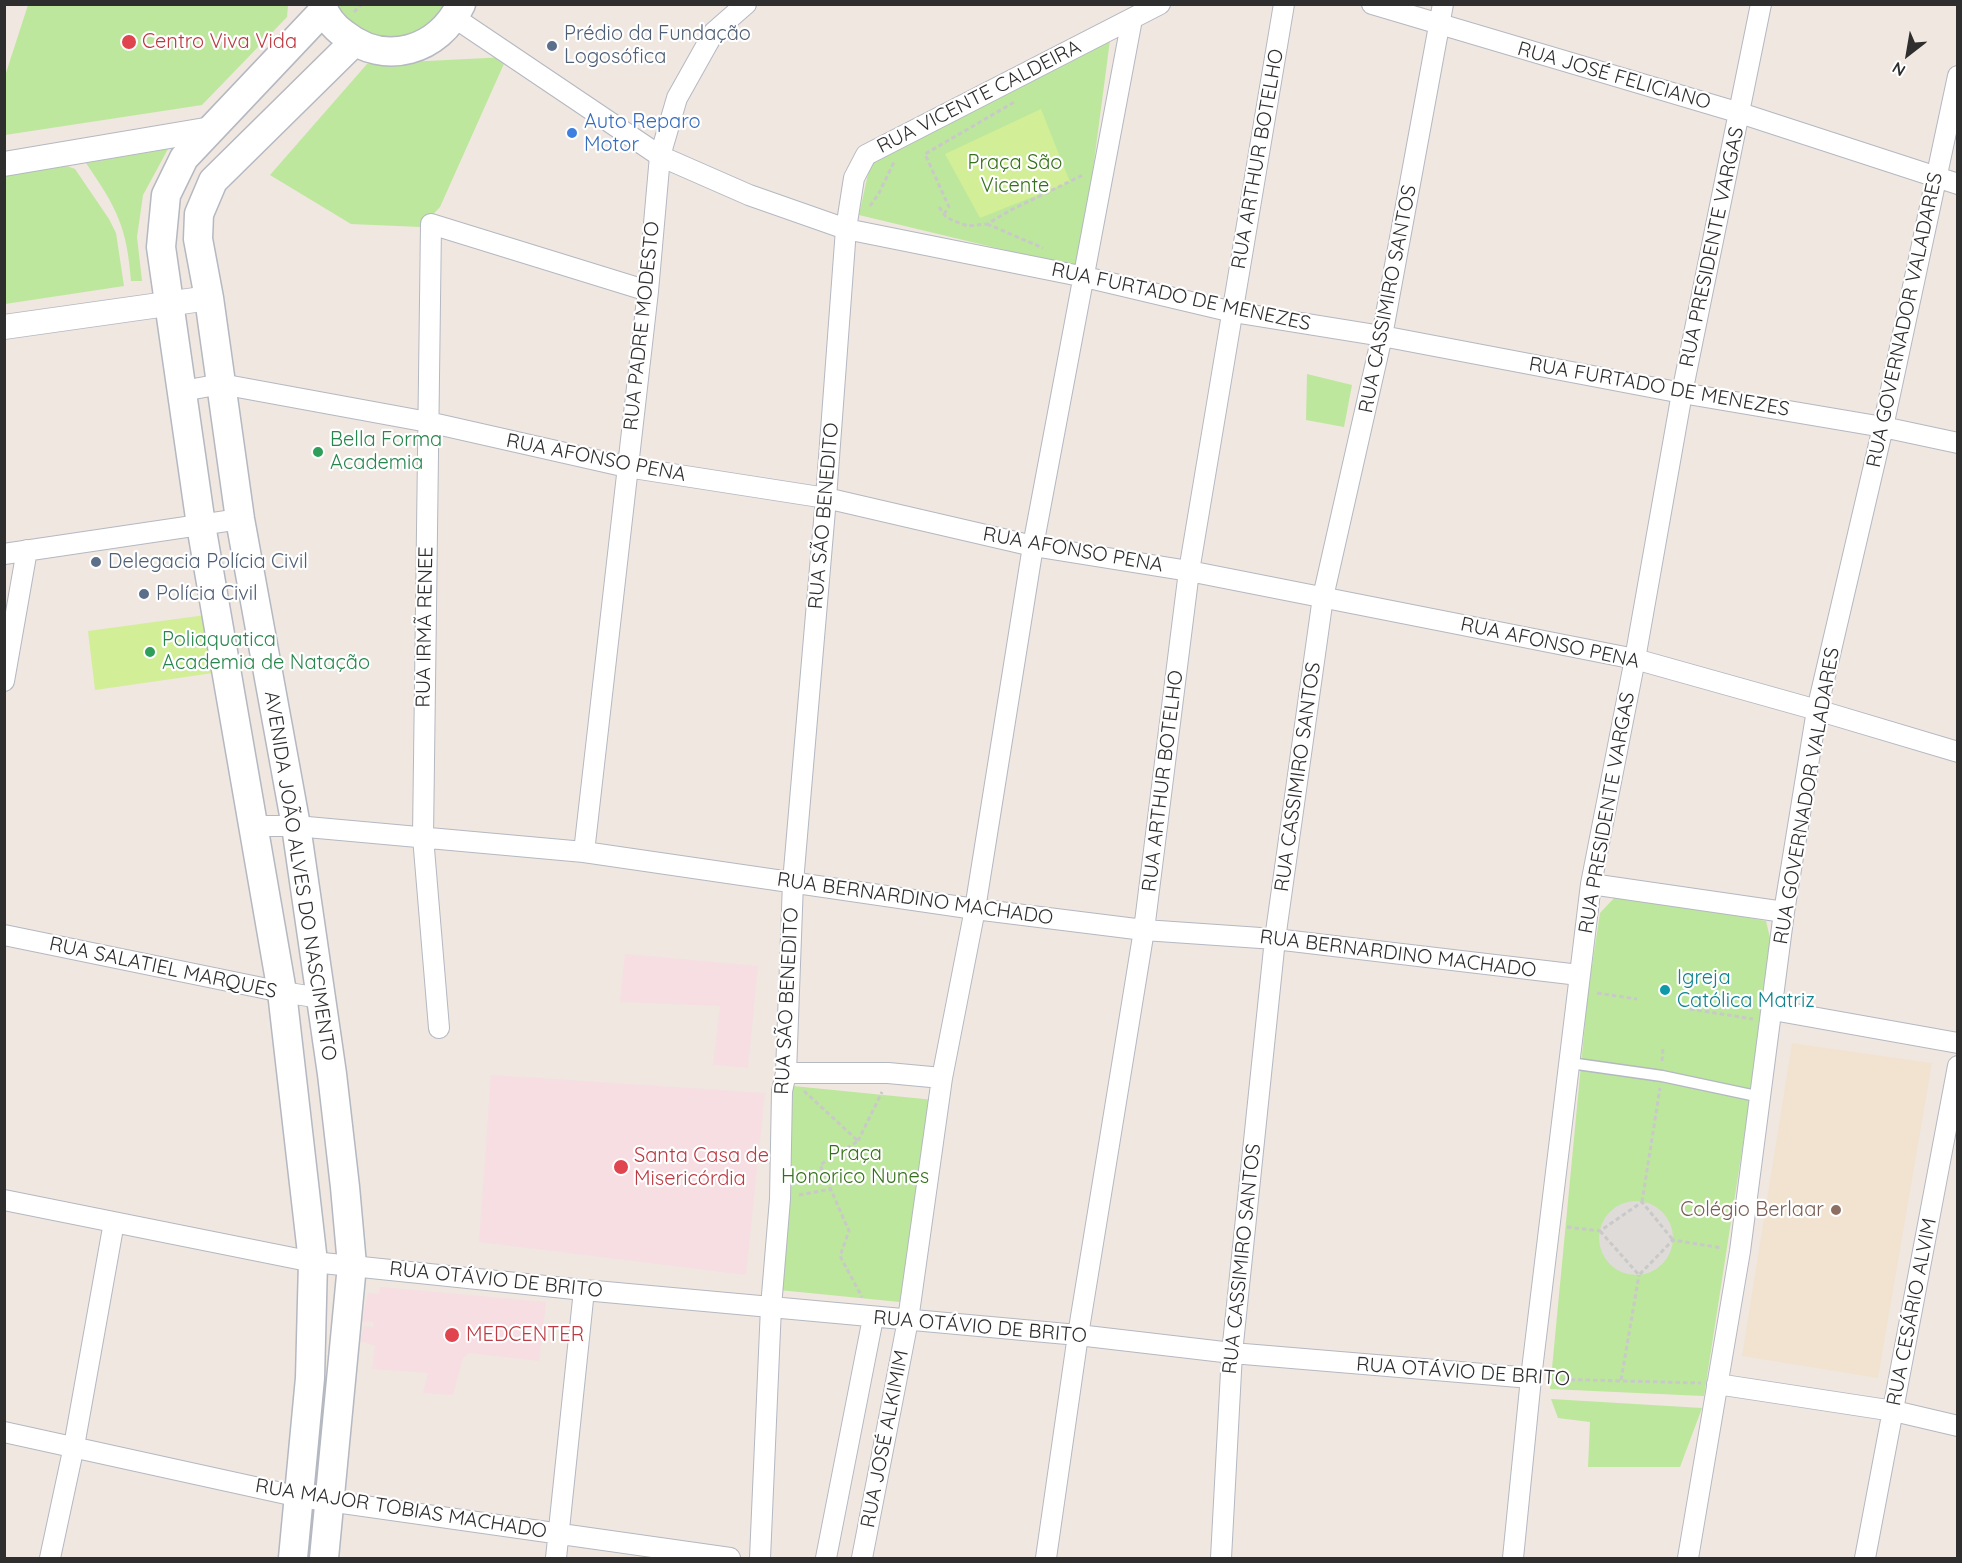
<!DOCTYPE html>
<meta charset="utf-8">
<style>
body{margin:0}
#map{position:relative;width:1962px;height:1563px;overflow:hidden;background:#efe7e0;font-family:Quicksand,sans-serif}
canvas{display:block}
.frame{position:absolute;inset:0;border:6px solid #2e2e2e;pointer-events:none}
.north{position:absolute;left:1878px;top:24px;width:60px;height:60px;-webkit-text-stroke:4px #fff;paint-order:stroke;rotate:211deg;font-size:16px;font-weight:700;line-height:24px;text-align:center;color:#2e2e2e}
.north::after{content:'';display:block;margin:auto;width:21px;height:27px;background:#2e2e2e;clip-path:polygon(50% 0,100% 100%,50% 72%,0 100%)}
</style>
<div id="map">
<canvas width="1962" height="1563"></canvas>
<div class="frame"></div>
<div class="north">N</div>
</div>
<script>
const g = document.querySelector('canvas').getContext('2d');
g.lineJoin = 'round';
function fillPath(path, color) { g.fillStyle = color; g.fill(path, 'evenodd'); }
function stroke(path, color, width, dash) { g.strokeStyle = color; g.lineWidth = width; g.lineCap = dash ? 'butt' : 'round'; g.setLineDash(dash || []); g.stroke(path); }
function write(font, color, halo, rows, align = 'center') {
  g.font = font + ' Quicksand,sans-serif'; g.lineWidth = 4.5; g.setLineDash([]); g.textBaseline = 'middle'; g.strokeStyle = halo; g.fillStyle = color; for (const [text, x, y, turn = 0] of rows) {
    g.save(); g.translate(x, y); g.rotate((+turn || 0) * Math.PI / 180); g.textAlign = isNaN(turn) ? turn : align; if (halo) g.strokeText(text, 0, 0); g.fillText(text, 0, 0); g.restore();
  }
}
const education = new Path2D(`
 M 1792,1043 L 1932,1063 L 1878,1378 L 1742,1356 Z`);
const medical = new Path2D(`
 M 625,954 L 758,966 L 748,1068 L 713,1065 L 720,1006 L 620,1002 Z
 M 491,1075 L 765,1093 L 746,1275 L 479,1242 Z
 M 380,1287 L 546,1302 L 539,1361 L 469,1353 L 463,1358 L 453,1395 L 423,1393 L 428,1373 L 372,1369 L 375,1346 L 360,1341 L 364,1326 L 374,1327 L 373,1322 L 362,1321 L 368,1293 L 379,1294 Z`);
const green = new Path2D(`
 M 28,5 L 28,4 L 288,5 L 287,17 L 202,105 L 5,135 L 5,76 Z
 M 335,5 L 450,5 L 418,35 L 377,39 L 341,15 Z
 M 1110,40 L 1080,268 L 859,215 L 871,160 Z
 M 507,57 L 440,207 L 421,227 L 351,224 L 270,175 L 367,64 Z
 M 168,149 L 143,195 L 137,237 L 142,281 L 131,281 C 127,226 116,207 86,163 Z
 M 67,166 L 75,169 L 109,219 L 116,233 L 124,286 L 5,304 L 5,176 Z
 M 1307,374 L 1352,385 L 1344,427 L 1306,420 Z
 M 1617,895 L 1766,921 L 1771,942 L 1762,1021 L 1704,1396 L 1550,1389 L 1588,992 L 1600,913 Z
 M 793,1086 L 934,1100 L 900,1302 L 779,1290 Z
 M 1551,1399 L 1702,1408 L 1680,1467 L 1588,1467 L 1590,1422 L 1558,1418 Z`);
const pitch = new Path2D(`
 M 1041,109 L 1070,182 L 980,218 L 945,154 Z
 M 206,615 L 213,673 L 95,690 L 88,631 Z`);
const plaza = new Path2D(`
 M1599 1238a37 37 0 1 1 74 0a37 37 0 1 1-74 0Z`);
const path = new Path2D(`
 M 354,12 L 362,4
 M 870,206 L 879,193 L 894,162
 M 939,207 L 946,217 L 954,221 L 968,226 L 987,224 L 1009,211 L 1083,175
 M 944,214 L 949,207 L 925,154 L 1016,101
 M 987,224 L 1043,248
 M 1597,993 L 1637,999
 M 1690,1009 L 1753,1019
 M 1662,1061 L 1663,1047
 M 804,1091 L 858,1141 L 820,1165 L 849,1231 L 840,1256 L 862,1297
 M 858,1141 L 882,1092
 M 799,1195 L 831,1189
 M 1642,1202 L 1660,1088
 M 1567,1227 L 1600,1231 L 1642,1202 L 1673,1240
 M 1600,1231 L 1639,1275 L 1673,1240 L 1722,1248
 M 1548,1379 L 1701,1383
 M 1621,1380 L 1639,1275`);
const service = new Path2D(`
 M 1570,1063 L 1662,1076 L 1761,1097`);
const minor = new Path2D(`
 M 1372,4 L 1740,113 L 1958,184
 M 455,18 L 660,156 L 749,195 L 846,229 L 1085,277 L 1233,312 L 1382,336 L 1682,393 L 1883,427 L 1958,443
 M 183,391 L 221,384 L 428,422 L 627,467 L 826,498 L 1033,546 L 1189,571 L 1635,659 L 1817,710 L 1958,752
 M 4,554 L 240,519
 M 4,681 L 27,550
 M 252,826 L 296,826 L 584,852 L 975,909 L 1144,930 L 1275,939 L 1579,975
 M 584,852 L 648,291 L 660,156 L 677,98 L 714,32 L 746,4
 M 1591,884 L 1784,912
 M 4,935 L 282,992 L 321,998
 M 1773,1010 L 1958,1043
 M 439,1028 L 423,837 L 431,224 L 648,291
 M 786,1073 L 888,1073 L 942,1078
 M 4,1200 L 313,1262 L 584,1290 L 1078,1335 L 1232,1353 L 1531,1378
 M 1717,1384 L 1894,1411 L 1958,1426
 M 4,1432 L 300,1497 L 730,1558
 M 50,1558 L 74,1446 L 114,1222
 M 556,1558 L 584,1290
 M 760,1558 L 771,1307 L 780,1199 L 782,1091 L 786,1073 L 793,882 L 826,498 L 846,229 L 854,178 L 866,155 L 1160,4
 M 826,1558 L 873,1318
 M 862,1558 L 908,1320 L 942,1078 L 975,909 L 1033,546 L 1132,19
 M 1046,1558 L 1078,1335 L 1144,930 L 1189,571 L 1284,4
 M 1221,1558 L 1232,1353 L 1275,939 L 1323,597 L 1382,336 L 1443,4
 M 1513,1558 L 1531,1378 L 1591,884 L 1635,659 L 1682,393 L 1761,4
 M 1688,1558 L 1740,1251 L 1784,912 L 1817,710 L 1883,427 L 1958,76
 M 1865,1558 L 1958,1066`);
const tertiary = new Path2D(`
 M 4,164 L 211,129
 M 4,327 L 209,298`);
const secondary = new Path2D(`
 M 322,4 C 325,16 334,27 344,34 C 385,67 439,51 461,4
 M 293,1558 L 310,1378 L 313,1262 L 282,992 L 201,525 L 161,247 L 166,195 L 184,158 L 324,10
 M 324,1558 L 352,1265 L 345,1187 L 332,1074 L 296,826 L 240,519 L 209,298 L 198,239 L 199,214 L 213,181 L 354,42`);
const markers = [
 [129,42,8,"#e0444e"],
 [552,46,6,"#5c6f8a"],
 [572,133,6,"#3f7fe0"],
 [318,452,6,"#2e9e5b"],
 [96,562,6,"#5c6f8a"],
 [144,594,6,"#5c6f8a"],
 [150,652,6,"#2e9e5b"],
 [1665,990,6,"#0f9aa8"],
 [621,1167,8,"#e0444e"],
 [1836,1210,6,"#8d6e63"],
 [452,1335,8,"#e0444e"]
];
const serviceNames = [
 ["Prédio da Fundação",564,34],
 ["Logosófica",564,57],
 ["Delegacia Polícia Civil",108,562],
 ["Polícia Civil",156,594]
];
const healthNames = [
 ["Centro Viva Vida",142,42],
 ["Santa Casa de",634,1156],
 ["Misericórdia",634,1179],
 ["MEDCENTER",466,1335]
];
const streetNames = [
 ["RUA JOSÉ FELICIANO",1614,76,16],
 ["RUA VICENTE CALDEIRA",979,97,-27],
 ["RUA ARTHUR BOTELHO",1258,159,-80],
 ["RUA PRESIDENTE VARGAS",1712,247,-78],
 ["RUA FURTADO DE MENEZES",1181,297,12],
 ["RUA CASSIMIRO SANTOS",1388,299,-79],
 ["RUA GOVERNADOR VALADARES",1905,320,-78],
 ["RUA PADRE MODESTO",642,326,-84],
 ["RUA FURTADO DE MENEZES",1659,387,10],
 ["RUA AFONSO PENA",596,458,11],
 ["RUA SÃO BENEDITO",824,516,-85],
 ["RUA AFONSO PENA",1073,550,10],
 ["RUA IRMÃ RENEE",425,627,-89],
 ["RUA AFONSO PENA",1550,643,12],
 ["RUA CASSIMIRO SANTOS",1298,777,-82],
 ["RUA ARTHUR BOTELHO",1163,781,-83],
 ["RUA GOVERNADOR VALADARES",1807,796,-80],
 ["RUA PRESIDENTE VARGAS",1607,813,-80],
 ["AVENIDA JOÃO ALVES DO NASCIMENTO",300,876,81],
 ["RUA BERNARDINO MACHADO",915,899,8],
 ["RUA BERNARDINO MACHADO",1398,954,7],
 ["RUA SALATIEL MARQUES",163,968,12],
 ["RUA SÃO BENEDITO",787,1001,-87],
 ["RUA CASSIMIRO SANTOS",1242,1259,-84],
 ["RUA OTÁVIO DE BRITO",496,1280,6],
 ["RUA CESÁRIO ALVIM",1912,1312,-79],
 ["RUA OTÁVIO DE BRITO",980,1327,5],
 ["RUA OTÁVIO DE BRITO",1463,1372,4],
 ["RUA JOSÉ ALKIMIM",885,1439,-79],
 ["RUA MAJOR TOBIAS MACHADO",401,1509,9]
];
const shopNames = [
 ["Auto Reparo",584,122],
 ["Motor",584,145]
];
const parkNames = [
 ["Praça São",1015,163],
 ["Vicente",1015,186],
 ["Praça",855,1154],
 ["Honorico Nunes",855,1177]
];
const leisureNames = [
 ["Bella Forma",330,440],
 ["Academia",330,463],
 ["Poliaquatica",162,640],
 ["Academia de Natação",162,663]
];
const cultureNames = [
 ["Igreja",1677,978],
 ["Católica Matriz",1677,1001]
];
const educationNames = [
 ["Colégio Berlaar",1824,1210]
];
fillPath(education, '#f1e3d0');
fillPath(medical, '#f6dee2');
fillPath(green, '#bde79c');
fillPath(pitch, '#d2ee97');
fillPath(plaza, '#dfdbd8');
stroke(service, '#b4b8c1', 13);
stroke(minor, '#b4b8c1', 22);
stroke(tertiary, '#b4b8c1', 26);
stroke(secondary, '#b4b8c1', 31);
stroke(path, '#c9c9c9', 3, [4.5, 3]);
stroke(service, '#fff', 10);
stroke(minor, '#fff', 20);
stroke(tertiary, '#fff', 24);
stroke(secondary, '#fff', 28);
for (const [x, y, r, color] of markers) { const dot = new Path2D(); dot.arc(x, y, r, 0, 2 * Math.PI); g.fillStyle = color; g.fill(dot); stroke(dot, '#fff', 2); }
write('20px', '#4e5e75', '#fff', serviceNames, 'left');
write('20px', '#be3a42', '#fff', healthNames, 'left');
write('20px', '#2e2e2e', '#fff', streetNames);
write('20px', '#366cbe', '#fff', shopNames, 'left');
write('20px', '#347019', '#fff', parkNames);
write('20px', '#27864d', '#fff', leisureNames, 'left');
write('20px', '#0d838f', '#fff', cultureNames, 'left');
write('20px', '#785e54', '#fff', educationNames, 'right');
</script>
